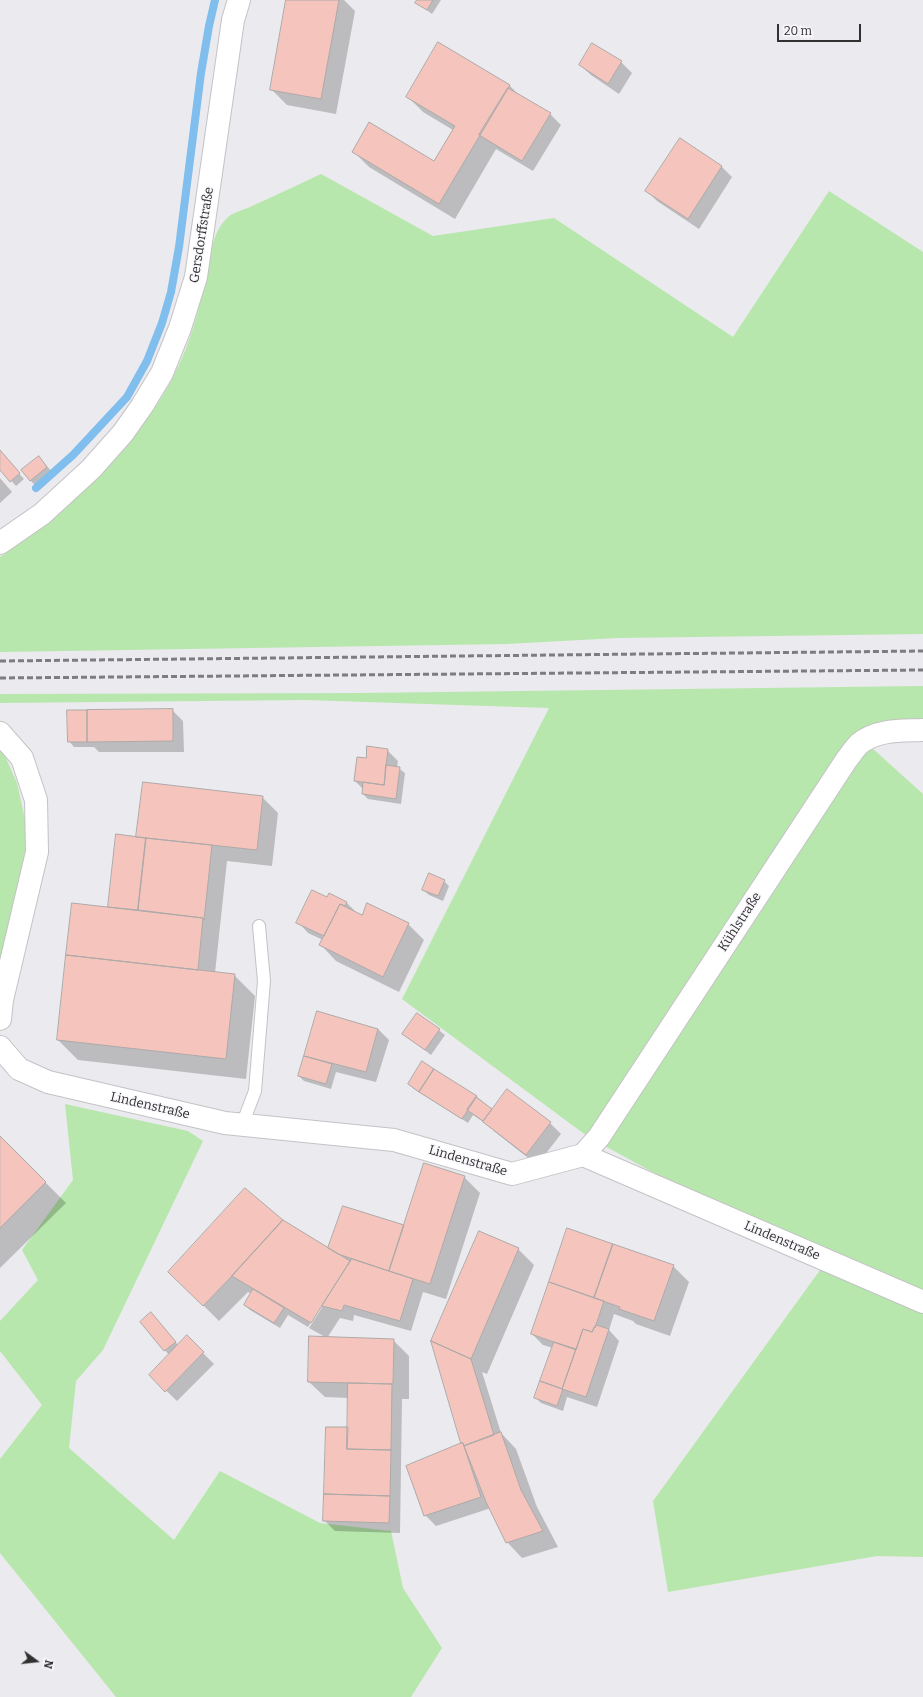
<!DOCTYPE html>
<meta charset="utf-8">
<style>
body{margin:0}
#map{position:relative;width:923px;height:1697px;overflow:hidden;background:#ebeaee;font-family:Bitter,serif}
canvas{display:block}
.north{position:absolute;left:16px;top:1641px;width:40px;height:40px;-webkit-text-stroke:3px #f9f7fb;paint-order:stroke;rotate:105deg;font-size:11px;font-weight:700;line-height:16px;text-align:center;color:#313132}
.north::after{content:'';display:block;margin:auto;width:14px;height:18px;background:#313132;clip-path:polygon(50% 0,100% 100%,50% 72%,0 100%)}
.scale{position:absolute;left:777px;top:24px;width:84px;height:18px;box-sizing:border-box;border:2px solid #313132;border-top:0;padding-left:5px;font-size:12px;line-height:14px;white-space:nowrap;color:#313132;-webkit-text-stroke:3px #f9f7fb;paint-order:stroke}
</style>
<div id="map">
<canvas width="923" height="1697"></canvas>
<div class="north">N</div>
<div class="scale">20 m</div>
</div>
<script>
const g = document.querySelector('canvas').getContext('2d');
g.lineJoin = 'round';
function fillPath(path, color) { g.fillStyle = color; g.fill(path, 'evenodd'); }
function stroke(path, color, width, dash) { g.strokeStyle = color; g.lineWidth = width; g.lineCap = dash ? 'butt' : 'round'; g.setLineDash(dash || []); g.stroke(path); }
function write(font, color, halo, rows, align = 'center') {
  g.font = font + ' Bitter,serif'; g.lineWidth = 3; g.setLineDash([]); g.textBaseline = 'middle'; g.strokeStyle = halo; g.fillStyle = color; for (const [text, x, y, turn = 0] of rows) {
    g.save(); g.translate(x, y); g.rotate((+turn || 0) * Math.PI / 180); g.textAlign = isNaN(turn) ? turn : align; if (halo) g.strokeText(text, 0, 0); g.fillText(text, 0, 0); g.restore();
  }
}
const green = new Path2D(`
 M 321,174 L 433,236 L 554,218 L 733,337 L 829,191 L 923,252 L 923,634 L 618,638 L 506,644 L 0,652 L 0,557 C 80,501 162,427 192,331 C 198,313 202,295 206,278 C 211,257 211,235 226,219 C 231,213 243,210 250,207 C 274,196 298,185 321,174 Z
 M 923,686 L 923,722 L 860,737 L 841,748 L 587,1136 L 402,999 L 549,708 L 306,700 L 0,703 L 0,694 L 362,693 Z
 M 872,748 L 923,794 L 923,1557 L 877,1556 L 668,1592 L 653,1501 L 823,1266 L 605,1146 L 858,757 Z
 M 0,750 L 5,756 L 17,783 L 26,824 L 26,855 L 0,962 Z
 M 65,1104 L 188,1131 L 203,1141 L 103,1350 L 76,1381 L 69,1448 L 174,1540 L 220,1471 L 320,1523 L 391,1531 L 403,1588 L 442,1648 L 411,1697 L 116,1697 L 0,1553 L 0,1459 L 42,1405 L 0,1351 L 0,1321 L 38,1280 L 22,1250 L 73,1180 Z`);
const shadow = new Path2D(`
 M 287,0 L 344,0 L 355,11 L 336,114 L 287,105 L 271,89 Z
 M 419,0 L 441,0 L 432,14 L 417,3 Z
 M 593,44 L 621,62 L 632,73 L 619,94 L 591,75 L 580,65 Z
 M 509,85 L 520,96 L 550,114 L 561,125 L 533,171 L 496,149 L 455,219 L 369,167 L 353,151 L 434,162 L 453,130 L 423,112 L 407,96 Z
 M 680,139 L 722,167 L 732,177 L 699,229 L 657,201 L 647,191 Z
 M 0,452 L 24,479 L 16,486 L 0,468 Z
 M 39,457 L 52,472 L 35,485 L 30,480 Z
 M 0,478 L 12,492 L 0,503 Z
 M 172,710 L 183,721 L 184,752 L 99,752 L 94,747 L 74,747 L 69,741 Z
 M 387,750 L 398,761 L 397,767 L 405,773 L 401,804 L 368,799 L 363,794 L 364,790 L 355,781 L 367,759 Z
 M 262,797 L 278,813 L 272,866 L 227,861 L 215,973 L 234,975 L 255,996 L 246,1079 L 78,1060 L 58,1040 L 109,908 L 117,835 L 137,838 Z
 M 444,881 L 449,886 L 443,901 L 429,895 L 423,890 Z
 M 330,895 L 347,903 L 357,913 L 362,916 L 408,924 L 424,940 L 399,992 L 336,961 L 321,945 L 323,940 L 308,933 L 298,922 L 328,899 Z
 M 318,1012 L 378,1029 L 389,1040 L 376,1082 L 336,1072 L 331,1089 L 304,1081 L 299,1076 Z
 M 418,1014 L 445,1035 L 431,1055 L 404,1034 Z
 M 409,1084 L 476,1096 L 493,1110 L 550,1123 L 561,1134 L 537,1165 L 495,1132 L 485,1123 L 473,1115 L 468,1123 L 414,1089 Z
 M 0,1137 L 66,1203 L 0,1268 Z
 M 464,1177 L 480,1193 L 446,1299 L 423,1292 L 411,1331 L 354,1315 L 353,1321 L 340,1318 L 327,1338 L 393,1340 L 409,1356 L 409,1399 L 402,1399 L 400,1533 L 335,1531 L 324,1520 L 349,1428 L 349,1398 L 325,1397 L 309,1382 L 327,1338 L 309,1328 L 349,1265 L 346,1265 L 308,1327 L 288,1315 L 280,1328 L 250,1310 L 245,1305 L 252,1294 L 248,1292 L 219,1321 L 169,1271 L 282,1220 L 328,1249 L 403,1226 Z
 M 518,1249 L 534,1265 L 487,1374 L 482,1372 L 501,1433 L 516,1449 L 537,1507 L 558,1547 L 522,1558 L 507,1542 L 491,1508 L 436,1526 L 425,1515 L 463,1444 L 432,1341 Z
 M 673,1266 L 689,1282 L 670,1336 L 636,1324 L 633,1321 L 614,1314 L 609,1330 L 619,1341 L 597,1407 L 567,1397 L 563,1411 L 541,1403 L 536,1398 L 553,1348 L 543,1345 L 532,1334 Z
 M 156,1319 L 179,1346 L 187,1337 L 214,1364 L 177,1401 L 150,1375 L 169,1355 L 141,1322 Z`);
const stream = new Path2D(`
 M 36,488 L 73,455 L 127,397 L 147,361 L 162,323 L 171,292 L 179,247 L 201,73 L 209,26 L 215,0`);
const building = new Path2D(`
 M 286,0 L 339,0 L 321,99 L 270,90 Z
 M 417,0 L 433,0 L 427,10 L 415,3 Z
 M 438,42 L 510,85 L 439,204 L 352,152 L 369,122 L 434,161 L 455,126 L 406,97 Z
 M 592,43 L 622,61 L 608,84 L 579,65 Z
 M 508,88 L 551,113 L 522,161 L 479,135 Z
 M 680,138 L 722,166 L 688,219 L 645,191 Z
 M 0,450 L 20,473 L 10,482 L 0,470 Z
 M 39,456 L 47,467 L 30,481 L 21,470 Z
 M 173,709 L 173,741 L 87,742 L 87,710 Z
 M 67,710 L 87,710 L 87,742 L 68,742 Z
 M 367,746 L 388,749 L 384,785 L 354,781 L 357,757 L 366,758 Z
 M 386,765 L 400,767 L 396,799 L 362,794 L 363,782 L 384,785 Z
 M 143,782 L 263,796 L 257,850 L 136,837 Z
 M 116,834 L 146,838 L 138,910 L 108,907 Z
 M 146,838 L 212,845 L 204,920 L 203,918 L 138,910 Z
 M 429,873 L 445,880 L 438,896 L 422,890 Z
 M 312,890 L 327,897 L 329,893 L 347,902 L 345,906 L 340,904 L 324,936 L 296,923 Z
 M 72,903 L 203,918 L 198,970 L 66,955 Z
 M 367,903 L 409,923 L 383,977 L 319,945 L 340,904 L 362,915 Z
 M 66,955 L 235,974 L 226,1059 L 57,1040 Z
 M 317,1011 L 378,1029 L 366,1072 L 304,1056 Z
 M 417,1013 L 440,1029 L 425,1050 L 402,1034 Z
 M 304,1056 L 332,1064 L 326,1084 L 298,1076 Z
 M 422,1061 L 434,1069 L 419,1092 L 408,1084 Z
 M 434,1069 L 477,1096 L 462,1119 L 419,1092 Z
 M 507,1089 L 551,1122 L 526,1155 L 483,1122 Z
 M 476,1097 L 492,1109 L 483,1121 L 467,1110 Z
 M 0,1136 L 46,1182 L 0,1228 Z
 M 424,1163 L 465,1176 L 430,1284 L 389,1271 Z
 M 245,1188 L 283,1220 L 232,1276 L 203,1306 L 168,1272 Z
 M 343,1206 L 404,1225 L 389,1271 L 338,1254 L 328,1248 Z
 M 283,1220 L 350,1261 L 311,1323 L 232,1276 Z
 M 567,1228 L 613,1244 L 594,1298 L 549,1282 Z
 M 479,1231 L 519,1248 L 471,1359 L 431,1341 Z
 M 613,1244 L 674,1265 L 654,1321 L 619,1309 L 620,1307 L 594,1298 Z
 M 352,1259 L 413,1279 L 400,1321 L 344,1305 L 342,1311 L 322,1306 Z
 M 549,1282 L 604,1301 L 595,1328 L 594,1327 L 592,1332 L 583,1329 L 576,1350 L 531,1334 Z
 M 253,1289 L 284,1308 L 274,1323 L 244,1305 Z
 M 151,1312 L 176,1342 L 164,1351 L 140,1322 Z
 M 596,1325 L 609,1329 L 586,1397 L 562,1389 L 583,1329 L 592,1332 Z
 M 187,1335 L 204,1352 L 165,1392 L 149,1375 Z
 M 309,1336 L 394,1339 L 393,1384 L 308,1382 Z
 M 431,1341 L 471,1359 L 494,1435 L 464,1446 L 463,1443 L 461,1443 Z
 M 554,1342 L 576,1349 L 562,1389 L 540,1381 Z
 M 540,1381 L 563,1389 L 557,1406 L 534,1398 Z
 M 348,1383 L 392,1384 L 391,1450 L 347,1449 Z
 M 326,1427 L 348,1427 L 347,1449 L 391,1450 L 390,1496 L 324,1494 Z
 M 501,1432 L 521,1490 L 543,1531 L 506,1543 L 486,1502 L 464,1446 Z
 M 461,1443 L 463,1443 L 481,1497 L 424,1516 L 406,1466 Z
 M 324,1494 L 390,1496 L 389,1523 L 323,1521 Z`);
const lane = new Path2D(`
 M 242,1125 L 255,1091 L 264,981 L 259,926`);
const street = new Path2D(`
 M 0,543 L 42,514 L 91,469 L 123,433 L 142,406 L 162,373 L 180,328 L 196,277 L 233,20 L 239,0
 M 0,733 L 22,758 L 36,800 L 37,852 L 2,1000 L 0,1019
 M 0,1047 L 19,1069 L 48,1082 L 225,1123 L 394,1140 L 512,1174 L 583,1155 L 923,1302
 M 583,1155 L 599,1137 L 847,759 C 851,754 855,748 859,744 C 877,729 902,731 923,730`);
const rail = new Path2D(`
 M 0,661 L 923,651
 M 0,678 L 923,670`);
const streetNames = [
 ["Gersdorffstraße",202,235,-81],
 ["Kühlstraße",740,922,-57],
 ["Lindenstraße",150,1106,13],
 ["Lindenstraße",468,1161,16],
 ["Lindenstraße",782,1241,23]
];
fillPath(green, '#b7e7ac');
fillPath(shadow, '#0003');
stroke(stream, '#80beee', 8);
fillPath(building, '#f5c5bd');
stroke(building, '#ada9a8', 1);
stroke(lane, '#c4c2c6', 14);
stroke(street, '#c4c2c6', 24);
stroke(lane, '#fff', 12);
stroke(street, '#fff', 22);
stroke(rail, '#7d7d7f', 3, [6, 3]);
write('13px', '#313132', '#f9f7fb', streetNames);
</script>
